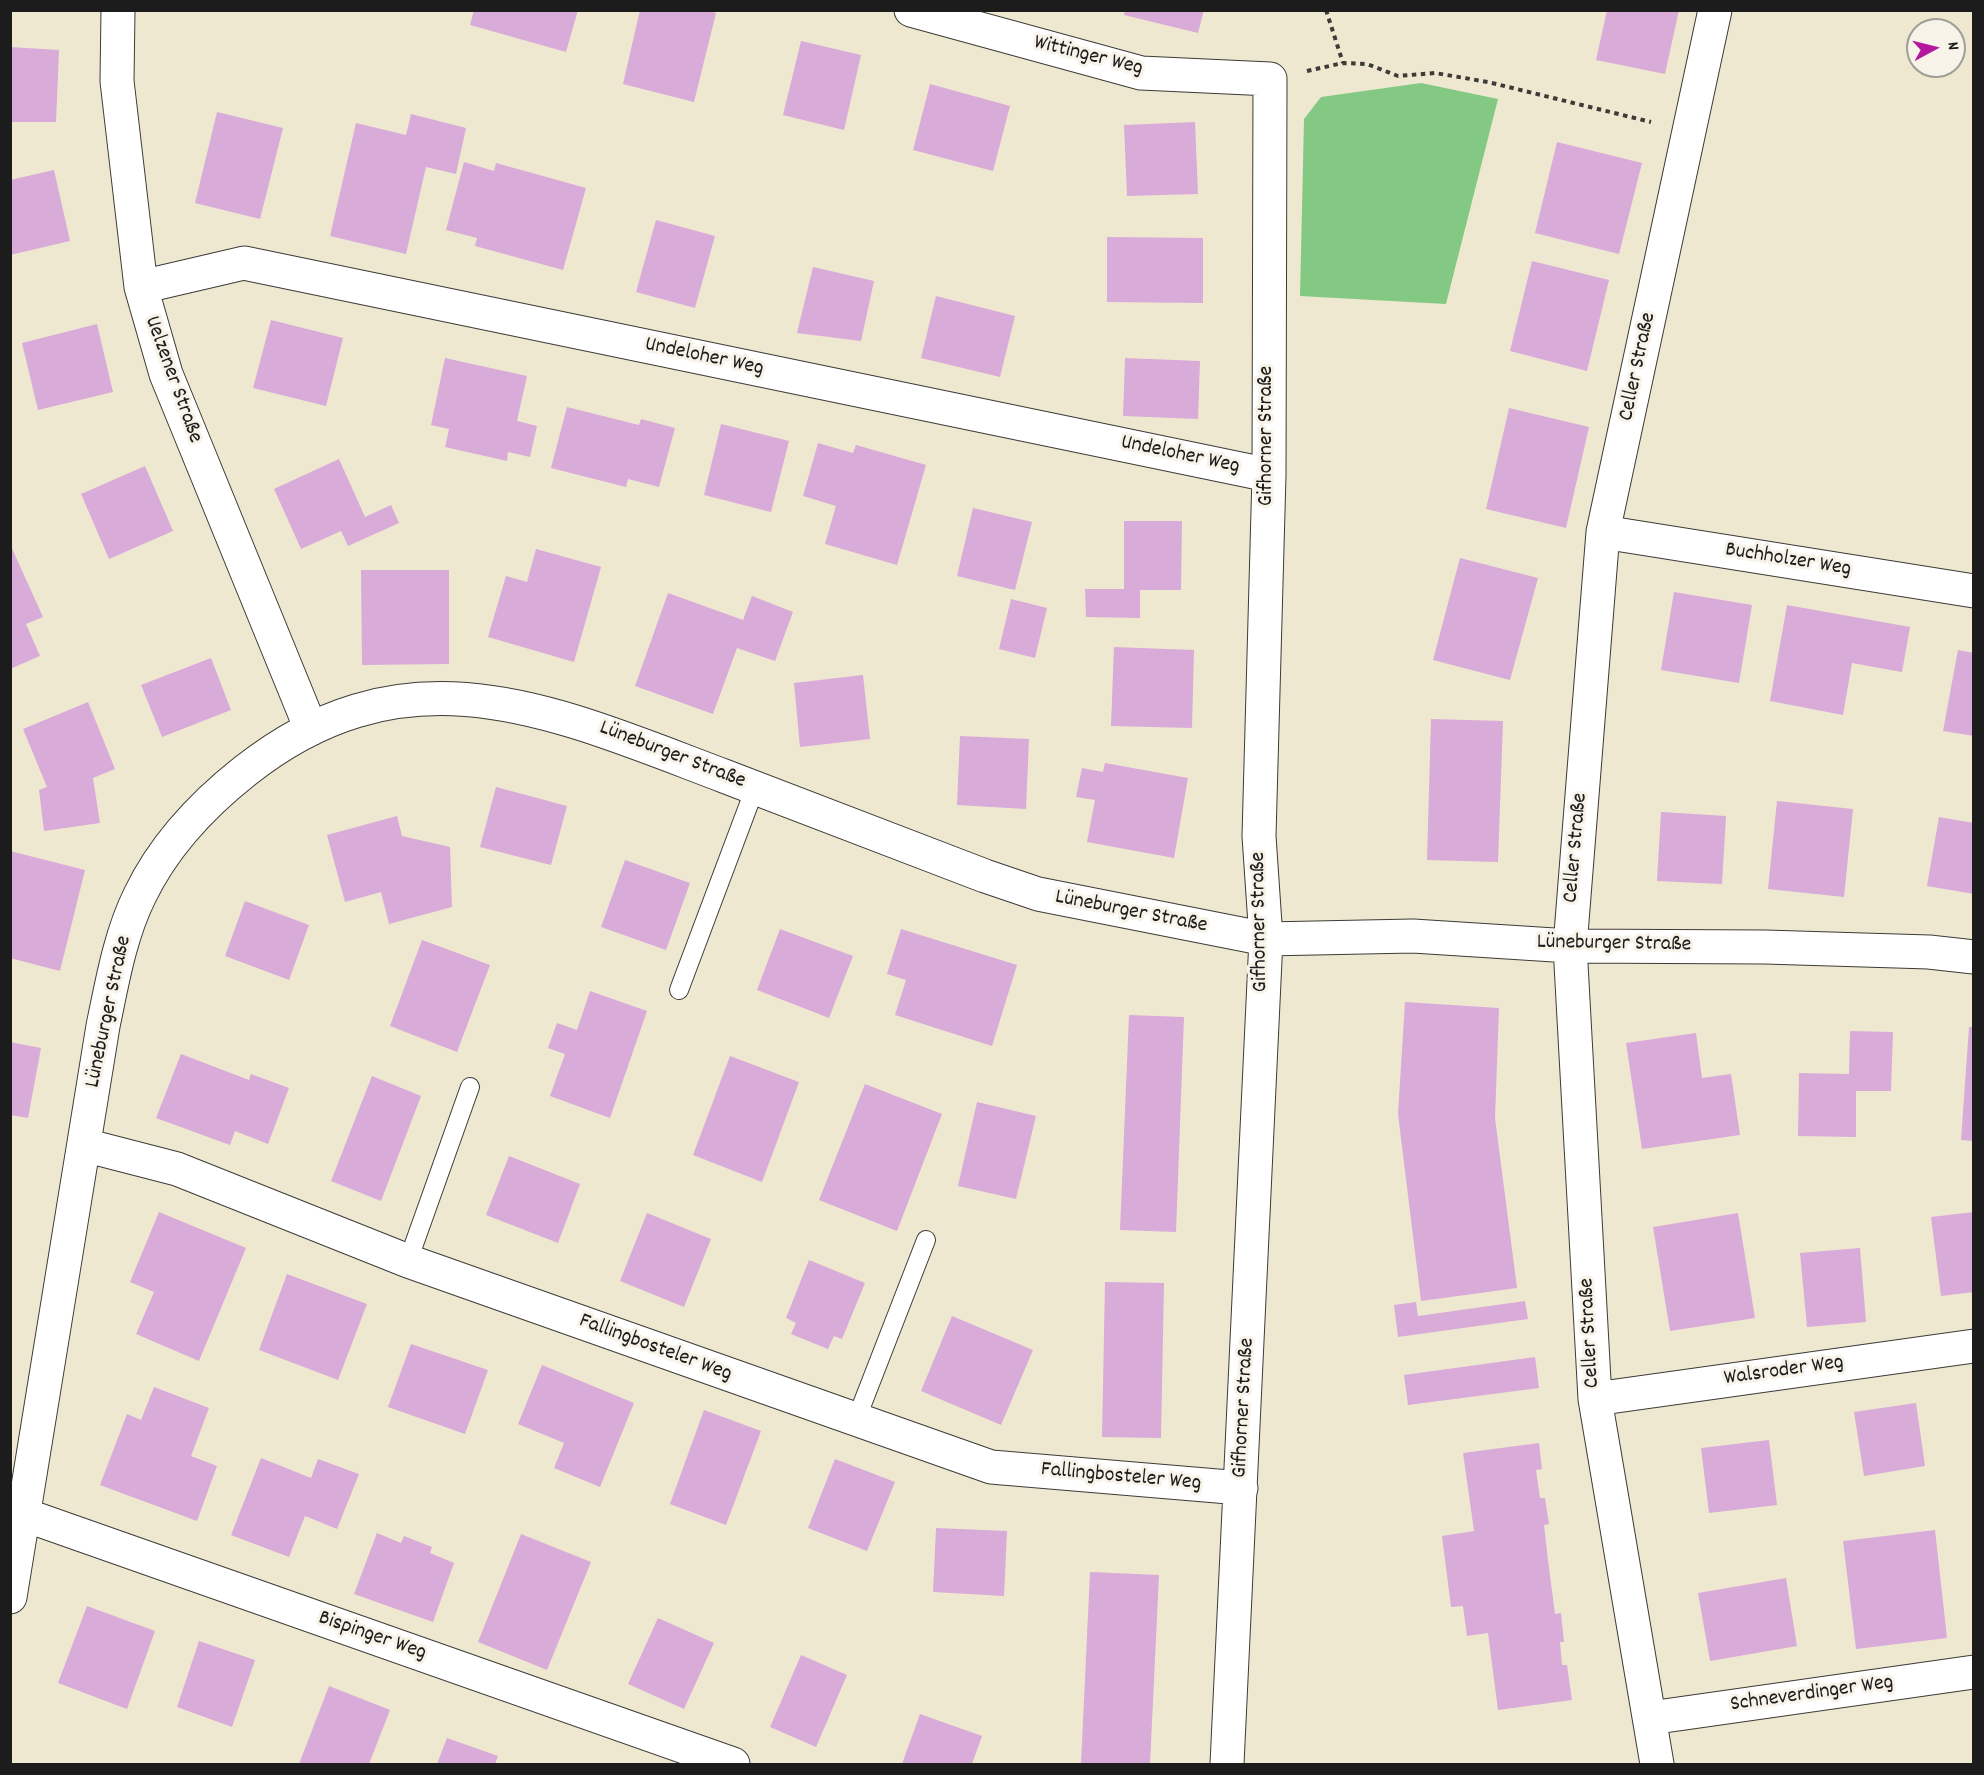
<!DOCTYPE html>
<meta charset="utf-8">
<style>
body{margin:0}
#map{position:relative;width:1984px;height:1775px;overflow:hidden;background:#efe8d0;font-family:Dekko,sans-serif}
canvas{display:block}
.frame{position:absolute;inset:0;border:12px solid #1c1c1c;pointer-events:none}
.north{position:absolute;left:1906px;top:18px;width:60px;height:60px;box-sizing:border-box;background:#f7f3e8;border:2px solid #9f9d96;border-radius:50%;rotate:83deg;font-size:16px;font-weight:700;line-height:24px;text-align:center;color:#1c1c1c}
.north::after{content:'';display:block;margin:auto;width:21px;height:27px;background:#b5179e;clip-path:polygon(50% 0,100% 100%,50% 72%,0 100%)}
</style>
<div id="map">
<canvas width="1984" height="1775"></canvas>
<div class="frame"></div>
<div class="north">N</div>
</div>
<script>
const g = document.querySelector('canvas').getContext('2d');
g.lineJoin = 'round';
function fillPath(path, color) { g.fillStyle = color; g.fill(path, 'evenodd'); }
function stroke(path, color, width, dash) { g.strokeStyle = color; g.lineWidth = width; g.lineCap = dash ? 'butt' : 'round'; g.setLineDash(dash || []); g.stroke(path); }
function write(font, color, halo, rows, align = 'center') {
  g.font = font + ' Dekko,sans-serif'; g.lineWidth = 6; g.setLineDash([]); g.textBaseline = 'middle'; g.strokeStyle = halo; g.fillStyle = color; for (const [text, x, y, turn = 0] of rows) {
    g.save(); g.translate(x, y); g.rotate((+turn || 0) * Math.PI / 180); g.textAlign = isNaN(turn) ? turn : align; if (halo) g.strokeText(text, 0, 0); g.fillText(text, 0, 0); g.restore();
  }
}
const green = new Path2D(`
 M 1421,83 L 1498,99 L 1446,304 L 1300,296 L 1304,119 L 1321,97 Z`);
const building = new Path2D(`
 M 474,10 L 578,10 L 566,52 L 470,25 Z
 M 640,10 L 707,10 L 716,13 L 694,102 L 623,84 Z
 M 1125,10 L 1204,10 L 1198,33 L 1124,15 Z
 M 1607,10 L 1679,10 L 1665,74 L 1596,60 Z
 M 801,41 L 861,55 L 844,130 L 783,115 Z
 M 10,47 L 59,50 L 56,122 L 10,122 Z
 M 930,84 L 1010,106 L 993,171 L 913,150 Z
 M 217,112 L 283,128 L 260,219 L 195,203 Z
 M 411,114 L 466,128 L 456,174 L 426,167 L 406,254 L 330,236 L 356,123 L 406,135 Z
 M 1195,122 L 1198,194 L 1127,196 L 1124,125 Z
 M 1557,142 L 1642,163 L 1619,254 L 1535,233 Z
 M 464,162 L 494,171 L 496,163 L 586,188 L 563,270 L 475,246 L 477,238 L 446,230 Z
 M 54,170 L 70,241 L 10,255 L 10,180 Z
 M 656,220 L 715,236 L 695,308 L 636,292 Z
 M 1107,237 L 1203,238 L 1203,303 L 1107,302 Z
 M 1532,261 L 1609,280 L 1587,371 L 1510,351 Z
 M 813,267 L 874,281 L 861,341 L 797,333 Z
 M 936,296 L 1015,316 L 1000,377 L 921,358 Z
 M 271,320 L 343,338 L 326,406 L 253,388 Z
 M 97,324 L 113,392 L 38,410 L 22,343 Z
 M 445,358 L 527,376 L 517,421 L 537,426 L 530,457 L 508,452 L 507,461 L 445,447 L 449,429 L 431,425 Z
 M 1125,358 L 1200,361 L 1198,419 L 1123,416 Z
 M 567,407 L 639,425 L 641,419 L 675,428 L 659,487 L 628,479 L 626,487 L 551,468 Z
 M 1509,408 L 1589,427 L 1566,528 L 1486,509 Z
 M 721,424 L 789,441 L 771,512 L 704,495 Z
 M 818,443 L 853,453 L 856,445 L 926,465 L 897,565 L 825,544 L 836,506 L 803,496 Z
 M 339,459 L 365,517 L 391,505 L 399,523 L 348,546 L 341,531 L 301,549 L 274,489 Z
 M 145,466 L 173,531 L 109,559 L 81,494 Z
 M 973,508 L 1032,522 L 1015,590 L 957,576 Z
 M 1124,521 L 1182,521 L 1181,590 L 1140,590 L 1140,618 L 1086,617 L 1085,589 L 1124,589 Z
 M 10,544 L 43,617 L 26,624 L 40,656 L 10,669 Z
 M 536,549 L 601,567 L 574,662 L 488,637 L 506,576 L 527,582 Z
 M 1460,558 L 1538,578 L 1510,680 L 1433,660 Z
 M 361,570 L 449,570 L 449,664 L 362,665 Z
 M 1674,592 L 1752,605 L 1739,683 L 1661,670 Z
 M 668,593 L 743,620 L 752,596 L 793,612 L 775,661 L 737,648 L 713,714 L 635,686 Z
 M 1011,599 L 1047,608 L 1035,658 L 999,649 Z
 M 1787,605 L 1910,627 L 1902,672 L 1852,663 L 1843,715 L 1770,701 Z
 M 1114,647 L 1194,650 L 1192,728 L 1111,726 Z
 M 1958,650 L 1974,653 L 1974,736 L 1943,731 Z
 M 211,658 L 231,710 L 162,737 L 141,685 Z
 M 863,675 L 870,739 L 800,747 L 794,683 Z
 M 88,702 L 115,769 L 93,778 L 100,823 L 44,831 L 39,790 L 47,787 L 23,729 Z
 M 1431,719 L 1503,721 L 1498,862 L 1427,860 Z
 M 960,736 L 1029,739 L 1026,809 L 957,805 Z
 M 1105,763 L 1188,778 L 1174,858 L 1087,842 L 1095,800 L 1076,797 L 1082,768 L 1103,772 Z
 M 496,787 L 567,806 L 551,865 L 480,847 Z
 M 1777,801 L 1853,809 L 1844,897 L 1768,889 Z
 M 1661,812 L 1726,816 L 1722,884 L 1657,881 Z
 M 397,816 L 402,836 L 450,847 L 452,907 L 389,924 L 381,892 L 345,902 L 327,835 Z
 M 1939,817 L 1974,823 L 1974,894 L 1927,886 Z
 M 10,851 L 85,870 L 60,971 L 10,958 Z
 M 625,860 L 690,883 L 666,950 L 601,927 Z
 M 245,901 L 309,925 L 289,980 L 225,956 Z
 M 780,929 L 853,956 L 829,1018 L 757,990 Z
 M 901,929 L 1017,965 L 992,1046 L 895,1015 L 906,980 L 887,974 Z
 M 422,940 L 490,965 L 457,1052 L 390,1026 Z
 M 590,991 L 647,1011 L 610,1118 L 550,1096 L 565,1054 L 548,1048 L 557,1023 L 577,1030 Z
 M 1405,1002 L 1499,1008 L 1495,1118 L 1517,1288 L 1421,1301 L 1398,1114 Z
 M 1129,1015 L 1184,1017 L 1176,1232 L 1120,1230 Z
 M 1969,1027 L 1974,1027 L 1974,1141 L 1961,1140 Z
 M 1850,1031 L 1893,1032 L 1891,1091 L 1856,1091 L 1856,1137 L 1798,1136 L 1799,1073 L 1849,1074 Z
 M 1696,1033 L 1702,1078 L 1731,1074 L 1740,1135 L 1642,1149 L 1626,1043 Z
 M 10,1042 L 41,1048 L 28,1118 L 10,1115 Z
 M 181,1054 L 249,1080 L 251,1074 L 289,1088 L 268,1144 L 235,1131 L 230,1145 L 156,1118 Z
 M 730,1056 L 799,1082 L 762,1182 L 693,1155 Z
 M 372,1076 L 421,1096 L 381,1201 L 331,1181 Z
 M 865,1084 L 942,1114 L 897,1231 L 819,1200 Z
 M 977,1102 L 1036,1116 L 1016,1199 L 958,1186 Z
 M 509,1156 L 580,1184 L 558,1243 L 486,1215 Z
 M 159,1212 L 246,1248 L 199,1361 L 136,1334 L 154,1292 L 130,1282 Z
 M 1974,1212 L 1974,1292 L 1941,1296 L 1931,1217 Z
 M 647,1213 L 711,1239 L 684,1307 L 620,1281 Z
 M 1738,1213 L 1755,1318 L 1670,1331 L 1653,1227 Z
 M 1860,1248 L 1866,1322 L 1807,1327 L 1800,1253 Z
 M 809,1260 L 865,1283 L 842,1339 L 834,1336 L 828,1349 L 791,1334 L 796,1323 L 786,1318 Z
 M 287,1274 L 367,1304 L 338,1380 L 259,1350 Z
 M 1105,1282 L 1164,1283 L 1161,1438 L 1102,1437 Z
 M 1525,1301 L 1528,1319 L 1398,1337 L 1394,1305 L 1416,1302 L 1418,1316 Z
 M 952,1316 L 1033,1350 L 1001,1425 L 921,1391 Z
 M 411,1344 L 488,1370 L 465,1434 L 388,1407 Z
 M 1535,1357 L 1539,1388 L 1408,1405 L 1404,1375 Z
 M 542,1365 L 634,1403 L 600,1487 L 554,1468 L 564,1443 L 518,1424 Z
 M 154,1387 L 209,1408 L 191,1456 L 217,1466 L 197,1521 L 100,1485 L 127,1414 L 141,1420 Z
 M 1916,1403 L 1925,1466 L 1864,1476 L 1854,1412 Z
 M 704,1410 L 761,1431 L 726,1525 L 670,1504 Z
 M 1769,1440 L 1777,1505 L 1709,1513 L 1701,1448 Z
 M 1539,1443 L 1542,1469 L 1536,1470 L 1540,1498 L 1545,1498 L 1549,1524 L 1544,1525 L 1548,1560 L 1555,1614 L 1561,1613 L 1564,1642 L 1560,1642 L 1562,1665 L 1567,1665 L 1572,1700 L 1498,1710 L 1488,1633 L 1467,1636 L 1463,1606 L 1451,1607 L 1442,1536 L 1474,1531 L 1463,1453 Z
 M 261,1458 L 311,1478 L 318,1459 L 359,1474 L 337,1529 L 305,1516 L 289,1557 L 231,1535 Z
 M 835,1459 L 895,1482 L 867,1551 L 808,1528 Z
 M 936,1528 L 1007,1531 L 1004,1596 L 933,1592 Z
 M 1935,1530 L 1947,1638 L 1856,1649 L 1843,1541 Z
 M 377,1533 L 401,1543 L 404,1536 L 432,1547 L 430,1553 L 454,1563 L 433,1622 L 354,1594 Z
 M 521,1534 L 591,1562 L 547,1670 L 478,1642 Z
 M 1090,1572 L 1159,1575 L 1150,1764 L 1081,1764 Z
 M 1786,1578 L 1797,1646 L 1710,1661 L 1698,1593 Z
 M 87,1606 L 155,1631 L 127,1709 L 58,1683 Z
 M 658,1618 L 714,1643 L 684,1709 L 628,1684 Z
 M 199,1641 L 255,1660 L 232,1727 L 177,1707 Z
 M 801,1655 L 847,1675 L 816,1747 L 770,1727 Z
 M 329,1686 L 390,1710 L 369,1764 L 299,1764 Z
 M 920,1714 L 982,1736 L 972,1764 L 902,1764 Z
 M 447,1738 L 498,1756 L 495,1764 L 437,1764 Z`);
const path = new Path2D(`
 M 1326,10 L 1343,63
 M 1307,71 L 1343,63 L 1367,64 L 1398,76 L 1435,73 L 1488,82 L 1651,122`);
const service = new Path2D(`
 M 679,990 L 755,788
 M 408,1261 L 470,1087
 M 856,1420 L 926,1240`);
const minor = new Path2D(`
 M 118,10 L 117,81 L 141,287 L 166,374 L 311,729
 M 911,10 L 1141,73 L 1270,79 L 1269,475 L 1259,836 L 1266,939 L 1227,1764
 M 141,287 L 244,263 L 1269,475
 M 1603,532 L 1974,591
 M 84,1145 L 177,1169 L 408,1261 L 991,1467 L 1241,1488
 M 1595,1399 L 1974,1346
 M 10,1512 L 25,1515 L 733,1764
 M 10,1597 L 103,1026 C 112,983 120,935 140,895 C 164,845 202,805 245,771 C 408,642 554,712 724,776 C 811,809 898,842 985,876 L 1038,894 L 1266,939 L 1413,936 L 1570,946 L 1765,947 L 1929,952 L 1974,957
 M 1650,1718 L 1974,1672
 M 1657,1764 L 1595,1399 L 1570,946 L 1603,532 L 1715,10`);
const streetNames = [
 ["Wittinger Weg",1088,57,14],
 ["Undeloher Weg",704,358,12],
 ["Celler Straße",1639,367,-78],
 ["Uelzener Straße",172,380,70],
 ["Gifhorner Straße",1268,436,-90],
 ["Undeloher Weg",1180,456,12],
 ["Buchholzer Weg",1788,561,9],
 ["Lüneburger Straße",672,756,21],
 ["Celler Straße",1577,848,-85],
 ["Lüneburger Straße",1131,913,11],
 ["Gifhorner Straße",1261,922,-91],
 ["Lüneburger Straße",1614,945,1],
 ["Lüneburger Straße",110,1012,-78],
 ["Celler Straße",1591,1333,-93],
 ["Fallingbosteler Weg",655,1349,20],
 ["Walsroder Weg",1784,1372,-8],
 ["Gifhorner Straße",1245,1408,-87],
 ["Fallingbosteler Weg",1121,1478,5],
 ["Bispinger Weg",372,1637,19],
 ["Schneverdinger Weg",1812,1695,-8]
];
fillPath(green, '#84c983');
fillPath(building, '#d9abd9');
stroke(service, '#3c3b37', 20);
stroke(minor, '#3c3b37', 35);
stroke(path, '#3c3b37', 4, [4.5, 4.5]);
stroke(service, '#fff', 18);
stroke(minor, '#fff', 33);
write('22px', '#1c1c1c', '#f7f3e8', streetNames);
</script>
